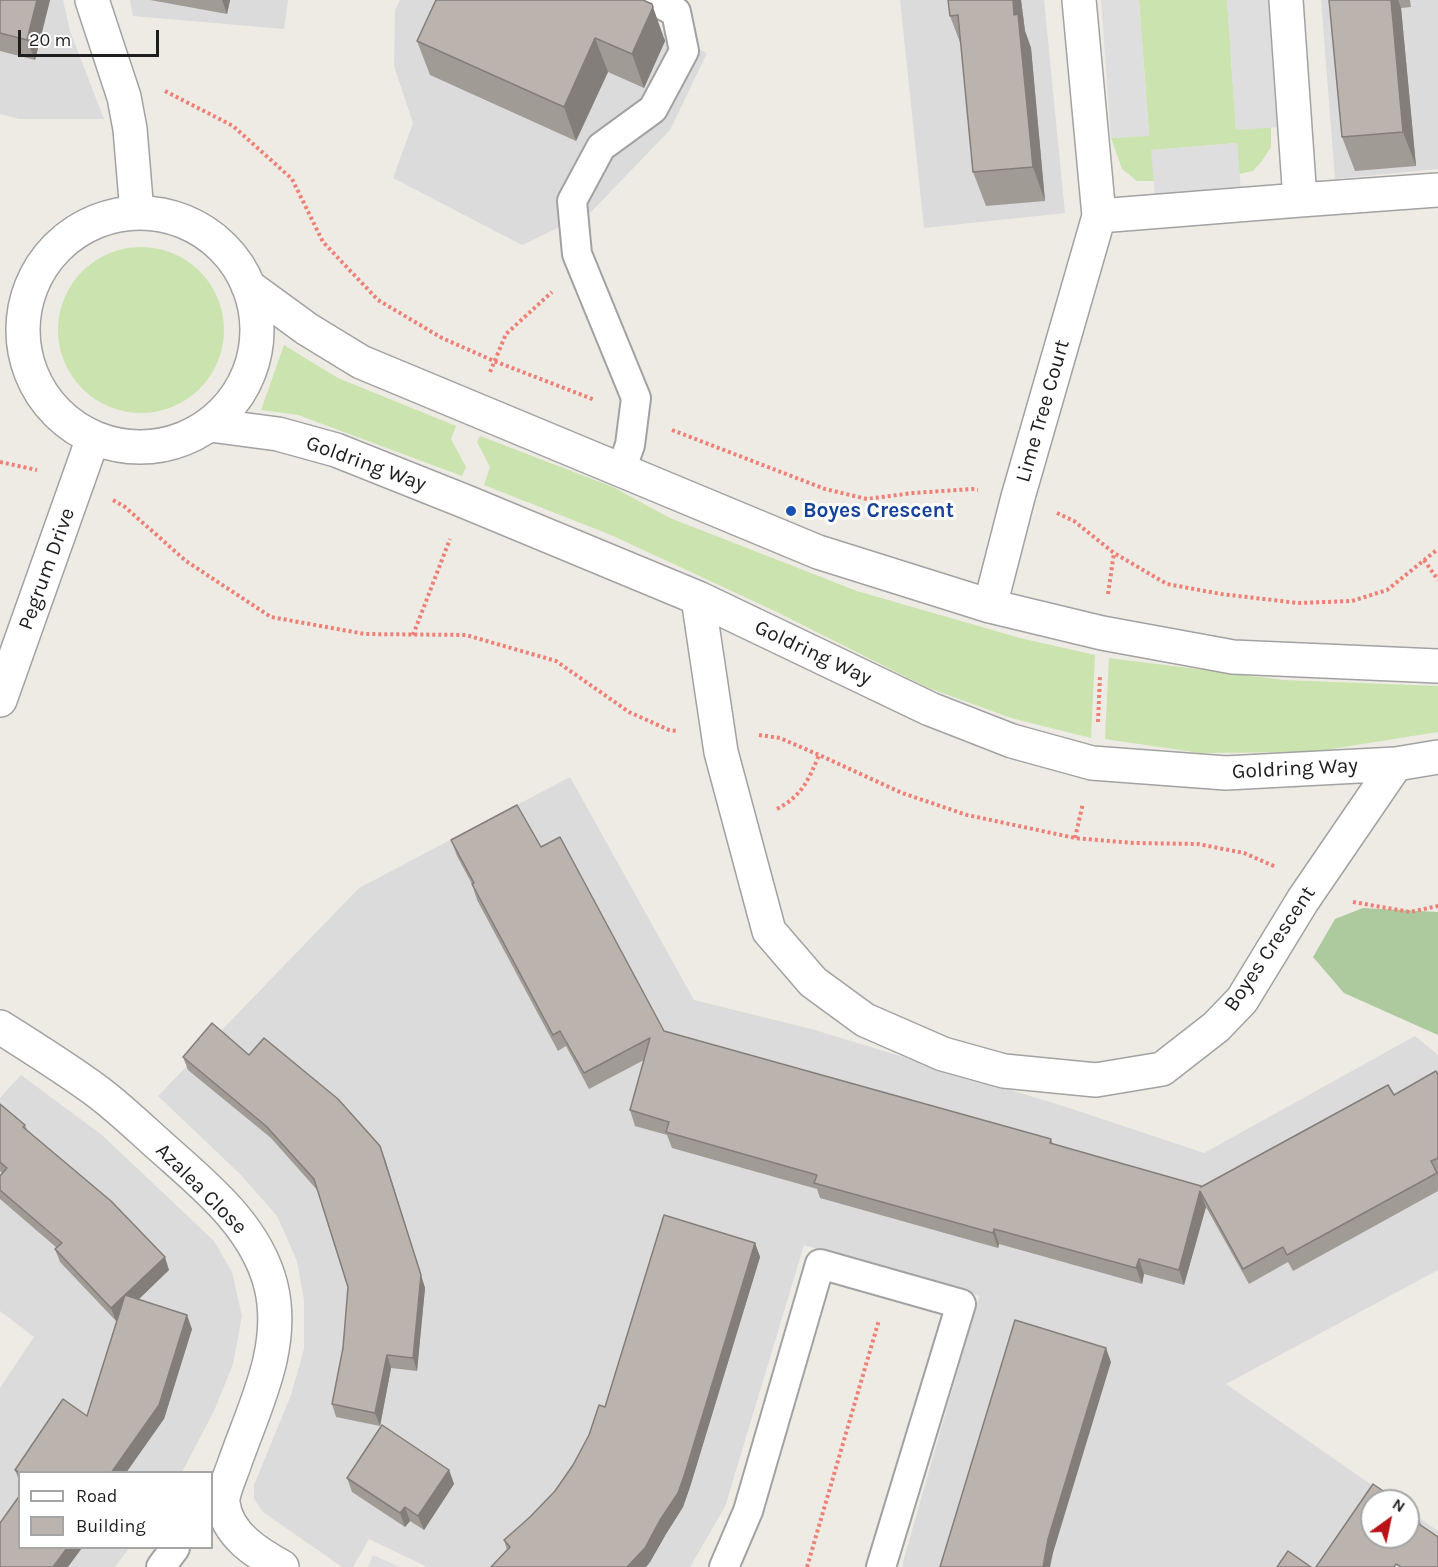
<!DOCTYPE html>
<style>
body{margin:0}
#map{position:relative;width:1438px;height:1567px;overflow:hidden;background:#eeebe5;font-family:Karla,sans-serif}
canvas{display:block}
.legend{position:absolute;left:18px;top:1471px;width:195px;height:78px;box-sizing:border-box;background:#fff;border:2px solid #a5a5a5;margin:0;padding:8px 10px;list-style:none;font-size:18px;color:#1e1e1e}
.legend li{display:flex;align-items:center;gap:12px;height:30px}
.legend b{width:30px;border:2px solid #a5a5a5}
.north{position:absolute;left:1360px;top:1489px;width:60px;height:60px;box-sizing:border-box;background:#fff;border:2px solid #a5a5a5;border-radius:50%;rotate:33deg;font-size:16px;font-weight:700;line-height:24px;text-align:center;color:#1e1e1e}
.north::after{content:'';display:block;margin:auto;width:21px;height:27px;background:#b91318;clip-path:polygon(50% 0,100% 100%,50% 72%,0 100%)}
.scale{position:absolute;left:18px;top:30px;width:141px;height:27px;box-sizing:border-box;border:3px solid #1e1e1e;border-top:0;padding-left:8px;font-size:18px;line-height:21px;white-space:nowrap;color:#1e1e1e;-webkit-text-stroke:4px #fff;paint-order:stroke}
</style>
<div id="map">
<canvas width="1438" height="1567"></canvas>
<ul class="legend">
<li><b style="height:8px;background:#fff"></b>Road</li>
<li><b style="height:16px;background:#bbb4ae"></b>Building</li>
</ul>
<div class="north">N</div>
<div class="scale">20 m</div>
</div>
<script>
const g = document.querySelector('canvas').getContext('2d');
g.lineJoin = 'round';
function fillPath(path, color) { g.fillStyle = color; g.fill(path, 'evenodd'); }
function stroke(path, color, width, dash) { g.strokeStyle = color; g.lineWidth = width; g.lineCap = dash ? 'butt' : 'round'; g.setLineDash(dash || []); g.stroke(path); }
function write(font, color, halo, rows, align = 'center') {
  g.font = font + ' Karla,sans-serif'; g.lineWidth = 6; g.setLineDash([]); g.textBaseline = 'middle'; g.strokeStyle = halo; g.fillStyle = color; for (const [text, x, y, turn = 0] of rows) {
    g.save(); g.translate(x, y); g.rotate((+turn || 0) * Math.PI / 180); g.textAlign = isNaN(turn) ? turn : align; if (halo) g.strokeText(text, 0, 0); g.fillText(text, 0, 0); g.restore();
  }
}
const residential = new Path2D(`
 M 0,0 L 63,0 L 70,31 L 104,119 L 20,119 L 0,114 Z
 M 130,0 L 288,0 L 284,29 L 133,16 Z
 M 400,0 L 595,0 L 707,53 L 670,130 L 591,212 L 522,245 L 393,178 L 413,123 L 394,66 L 395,10 Z
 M 900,0 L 1044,0 L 1065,213 L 924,228 Z
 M 1321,0 L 1438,0 L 1438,169 L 1335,179 Z
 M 570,777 L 694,1000 L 815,1030 L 1063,1106 L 1204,1153 L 1415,1036 L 1437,1054 L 1438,1056 L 1438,1270 L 1226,1384 L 1395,1501 L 1372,1501 L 1372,1537 L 1408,1537 L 1408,1510 L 1438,1531 L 1438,1567 L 903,1567 L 903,1562 L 979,1296 L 804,1245 L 725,1507 L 690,1567 L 427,1567 L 369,1539 L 353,1567 L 342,1567 L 263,1512 L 254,1499 L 254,1485 L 291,1395 L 304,1349 L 304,1300 L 297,1261 L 277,1216 L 241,1175 L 158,1096 L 359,888 Z
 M 21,1075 L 102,1135 L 214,1241 L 232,1272 L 242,1316 L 233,1364 L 214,1411 L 182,1472 L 20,1472 L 20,1548 L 129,1548 L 115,1567 L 0,1567 L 0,1388 L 34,1337 L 0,1311 L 0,1098 Z`);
const grass = new Path2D(`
 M 1139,0 L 1227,0 L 1236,129 L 1271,127 L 1271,147 L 1262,161 L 1253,171 L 1239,174 L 1237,143 L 1152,150 L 1154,181 L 1137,181 L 1122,169 L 1111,138 L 1149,135 Z
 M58 330a83 83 0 1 1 166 0a83 83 0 1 1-166 0Z
 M 284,345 L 338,378 L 456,426 L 451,439 L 466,467 L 462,476 L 298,415 L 261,410 Z
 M 480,436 L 613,487 L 670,518 L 857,591 L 1020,638 L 1095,655 L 1091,738 L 1011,718 L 926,687 L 779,613 L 611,535 L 484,485 L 490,467 L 477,442 Z
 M 1109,658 L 1284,680 L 1438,686 L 1438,732 L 1313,752 L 1200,753 L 1105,739 Z`);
const forest = new Path2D(`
 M 1363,908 L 1438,912 L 1438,1035 L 1344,993 L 1313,957 L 1335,919 Z`);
const parking = new Path2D(`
 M 1101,0 L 1139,0 L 1149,136 L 1111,138 Z
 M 1227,0 L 1271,0 L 1281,127 L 1236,130 Z
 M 1237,143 L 1241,190 L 1155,196 L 1151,150 Z
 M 373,1555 L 400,1567 L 368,1567 Z`);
const path = new Path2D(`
 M 165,91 L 233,126 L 292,179 L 323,242 L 378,300 L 442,338 L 494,361 L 595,400
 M 490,372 L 506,334 L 552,292
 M 672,430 L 825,489 L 867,499 L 913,493 L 972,489 L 978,490
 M 0,462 L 37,470
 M 113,500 L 125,507 L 186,561 L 271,617 L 365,634 L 466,635 L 556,661 L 629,712 L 669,730 L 677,731
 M 1057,513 L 1074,521 L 1114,553 L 1167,584 L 1221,594 L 1298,603 L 1352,601 L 1387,590 L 1438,549
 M 1424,560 L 1438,580
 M 1108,594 L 1114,553
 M 413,635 L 450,539
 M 1098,722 L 1100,676
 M 759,735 L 780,738 L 819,755 L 902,793 L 967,815 L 1075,838 L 1133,843 L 1198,844 L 1244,853 L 1276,867
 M 777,809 C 802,796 809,779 819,755
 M 1075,838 L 1083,803
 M 1353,902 L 1410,912 L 1438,906
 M 807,1567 L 879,1320`);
const lane = new Path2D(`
 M 621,470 L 630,445 L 636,398 L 577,254 L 572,201 L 601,147 L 653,109 L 684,51 L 676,12 L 653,0
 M 161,1567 L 175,1548
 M 724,1567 L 748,1511 L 820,1264 L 961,1304 L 881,1567`);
const street = new Path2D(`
 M 92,0 L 124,97 L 130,129 L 137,213
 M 1300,200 L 1438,190
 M23 330a117 117 0 1 1 234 0a117 117 0 1 1-234 0Z
 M 1099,216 L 1300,200 L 1286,0
 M 248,286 L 307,329 L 361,362 L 818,552 L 990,606 L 1102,633 L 1233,657 L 1438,666
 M 210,425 L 278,434 L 336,450 L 464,501 L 698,598 L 930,709 L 1012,741 L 1092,763 L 1226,773 L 1396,764 L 1438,757
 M 698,598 L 721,752 L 769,931 L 813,982 L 865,1020 L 943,1054 L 1004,1071 L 1096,1080 L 1162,1069 L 1216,1027 L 1242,1000 L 1303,900 L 1396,764
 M 990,606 L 1018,497 L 1099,216 L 1079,0
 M 0,700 L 93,438
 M 0,1027 C 33,1048 67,1069 98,1092 C 122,1110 144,1132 167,1152 C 209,1189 257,1229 271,1286 C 286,1348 254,1407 234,1465 C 231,1474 222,1494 223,1503 C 227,1535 257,1553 282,1567`);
const wall = new Path2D(`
 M 0,0 L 50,0 L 35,60 L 0,51 Z
 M 150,0 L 230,0 L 227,14 Z
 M 436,0 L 664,38 L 665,41 L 644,88 L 608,72 L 576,141 L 430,75 L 417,41 Z
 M 948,0 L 1021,0 L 1025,31 L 1031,48 L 1045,201 L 986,206 L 973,172 L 961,45 L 950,16 Z
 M 1329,0 L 1410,0 L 1411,7 L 1401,8 L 1416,166 L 1355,171 L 1342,137 Z
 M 451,840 L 541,847 L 664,1031 L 1051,1139 L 1053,1144 L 1202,1187 L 1438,1075 L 1438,1191 L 1293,1271 L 1288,1262 L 1249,1284 L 1206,1207 L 1184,1285 L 1144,1274 L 1142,1284 L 999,1244 L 998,1248 L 820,1198 L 817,1189 L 672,1148 L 667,1135 L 635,1126 L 630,1110 L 644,1060 L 589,1089 L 566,1046 L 558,1051 L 477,900 L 472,884 L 457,856 Z
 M 249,1055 L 380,1146 L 385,1159 L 425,1288 L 417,1371 L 391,1368 L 380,1426 L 336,1417 L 332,1404 L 343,1348 L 348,1287 L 318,1191 L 271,1138 L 188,1070 L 183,1057 Z
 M 0,1104 L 25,1125 L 27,1130 L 169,1270 L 139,1299 L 192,1329 L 164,1419 L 20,1473 L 20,1483 L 15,1470 L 87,1416 L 118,1319 L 116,1321 L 60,1262 L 55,1249 L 57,1248 L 0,1199 L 0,1176 L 2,1173 L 0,1171 Z
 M 755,1243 L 760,1257 L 690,1487 L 683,1507 L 666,1534 L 650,1562 L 646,1567 L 491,1567 L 507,1550 L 504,1540 L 530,1517 L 555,1491 L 573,1465 Z
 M 449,1470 L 454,1484 L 424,1530 L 410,1521 L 405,1527 L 352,1492 L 347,1478 Z`);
const shadedWall = new Path2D(`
 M 37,0 L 50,0 L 35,60 L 27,40 Z
 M 222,0 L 230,0 L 227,14 Z
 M 1013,0 L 1021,0 L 1025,31 L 1031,48 L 1045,201 L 1033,167 Z
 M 1391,0 L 1398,0 L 1401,8 L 1416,166 L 1403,132 Z
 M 652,4 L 665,41 L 644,88 L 632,54 Z
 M 595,38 L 608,72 L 576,141 L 564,107 Z
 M 380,1146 L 425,1288 L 417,1371 L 413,1358 Z
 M 1200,1191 L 1206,1207 L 1184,1285 L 1179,1270 Z
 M 994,1229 L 999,1244 L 998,1248 L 993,1233 Z
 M 755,1243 L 760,1257 L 690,1487 L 683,1507 L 666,1534 L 650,1562 L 646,1567 L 627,1567 Z
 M 165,1257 L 169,1270 L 116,1321 L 111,1308 Z
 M 1139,1259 L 1144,1274 L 1142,1284 L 1136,1268 Z
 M 187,1315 L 192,1329 L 164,1419 L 126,1473 L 111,1473 Z
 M 1106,1348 L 1111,1362 L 1053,1553 L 1050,1567 L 1043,1567 L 1048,1539 Z
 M 387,1355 L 391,1368 L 380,1426 L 375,1413 Z
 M 449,1470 L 454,1484 L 424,1530 L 418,1516 Z
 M 405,1507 L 410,1521 L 405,1527 L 400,1513 Z
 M 1417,1514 L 1422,1528 L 1413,1520 Z
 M 67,1548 L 82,1548 L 68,1567 L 53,1567 Z`);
const building = new Path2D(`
 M 0,0 L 37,0 L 27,40 L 0,33 Z
 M 436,0 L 643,0 L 652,4 L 653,7 L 632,54 L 595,38 L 564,107 L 417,41 Z
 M 948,0 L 1013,0 L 1014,15 L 1018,14 L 1033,167 L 973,172 L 958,15 L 950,16 Z
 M 1329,0 L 1391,0 L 1403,132 L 1342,137 Z
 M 517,805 L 541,847 L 560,837 L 664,1031 L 1051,1139 L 1050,1143 L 1201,1186 L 1201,1187 L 1388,1085 L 1394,1095 L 1436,1071 L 1438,1075 L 1438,1158 L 1431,1161 L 1437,1173 L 1287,1255 L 1283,1247 L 1243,1269 L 1200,1191 L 1179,1270 L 1139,1259 L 1136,1268 L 994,1229 L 993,1233 L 814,1183 L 817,1175 L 666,1132 L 669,1122 L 630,1110 L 650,1038 L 584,1073 L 560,1031 L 553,1035 L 472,884 L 474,883 L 451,840 Z
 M 212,1023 L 249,1055 L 264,1038 L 338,1099 L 380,1146 L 421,1275 L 413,1358 L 387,1355 L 375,1413 L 332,1404 L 343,1348 L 348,1287 L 314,1179 L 266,1126 L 183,1057 Z
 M 0,1104 L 25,1125 L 23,1127 L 111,1201 L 165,1257 L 111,1308 L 55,1249 L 62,1243 L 0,1190 L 0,1176 L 7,1168 L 0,1162 Z
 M 664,1215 L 755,1243 L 685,1473 L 678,1493 L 660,1520 L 645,1548 L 627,1567 L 491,1567 L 510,1547 L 504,1540 L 530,1517 L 555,1491 L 573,1465 L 589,1435 L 599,1405 L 605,1407 Z
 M 125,1295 L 187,1315 L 159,1405 L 111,1473 L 20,1473 L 15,1470 L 63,1399 L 87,1416 Z
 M 1015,1320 L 1106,1348 L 1048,1539 L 1043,1567 L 940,1567 Z
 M 382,1425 L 449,1470 L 418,1516 L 405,1507 L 400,1513 L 347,1478 Z
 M 1373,1484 L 1398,1501 L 1372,1501 L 1372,1537 L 1408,1537 L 1408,1508 L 1417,1514 L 1413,1520 L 1438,1537 L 1438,1567 L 1401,1567 L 1396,1564 L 1394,1567 L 1316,1567 Z
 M 20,1495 L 20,1548 L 67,1548 L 53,1567 L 0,1567 L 0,1523 Z
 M 1288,1551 L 1311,1567 L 1277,1567 Z`);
const markers = [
 [791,511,6,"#1a4fb4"]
];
const streetNames = [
 ["Lime Tree Court",1043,411,-74],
 ["Goldring Way",366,464,20],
 ["Pegrum Drive",47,569,-70],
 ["Goldring Way",813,653,25],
 ["Goldring Way",1295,769,-3],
 ["Boyes Crescent",1270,949,-56],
 ["Azalea Close",201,1189,45]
];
const transitNames = [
 ["Boyes Crescent",803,511]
];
fillPath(residential, '#dcdbdb');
fillPath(grass, '#cbe4af');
fillPath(forest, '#acca9d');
fillPath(parking, '#dedede');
stroke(lane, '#a2a2a2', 32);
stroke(street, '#a2a2a2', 36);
stroke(path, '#ed8077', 4, [3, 3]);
stroke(lane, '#fff', 28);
stroke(street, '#fff', 33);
fillPath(wall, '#a19b96');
fillPath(shadedWall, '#837e7a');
fillPath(building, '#bbb4ae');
stroke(building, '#837e7a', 1.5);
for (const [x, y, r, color] of markers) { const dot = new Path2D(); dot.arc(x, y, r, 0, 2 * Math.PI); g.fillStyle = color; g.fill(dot); stroke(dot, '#fff', 2); }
write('21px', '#1e1e1e', '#fff', streetNames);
write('bold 21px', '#164399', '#fff', transitNames, 'left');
</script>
